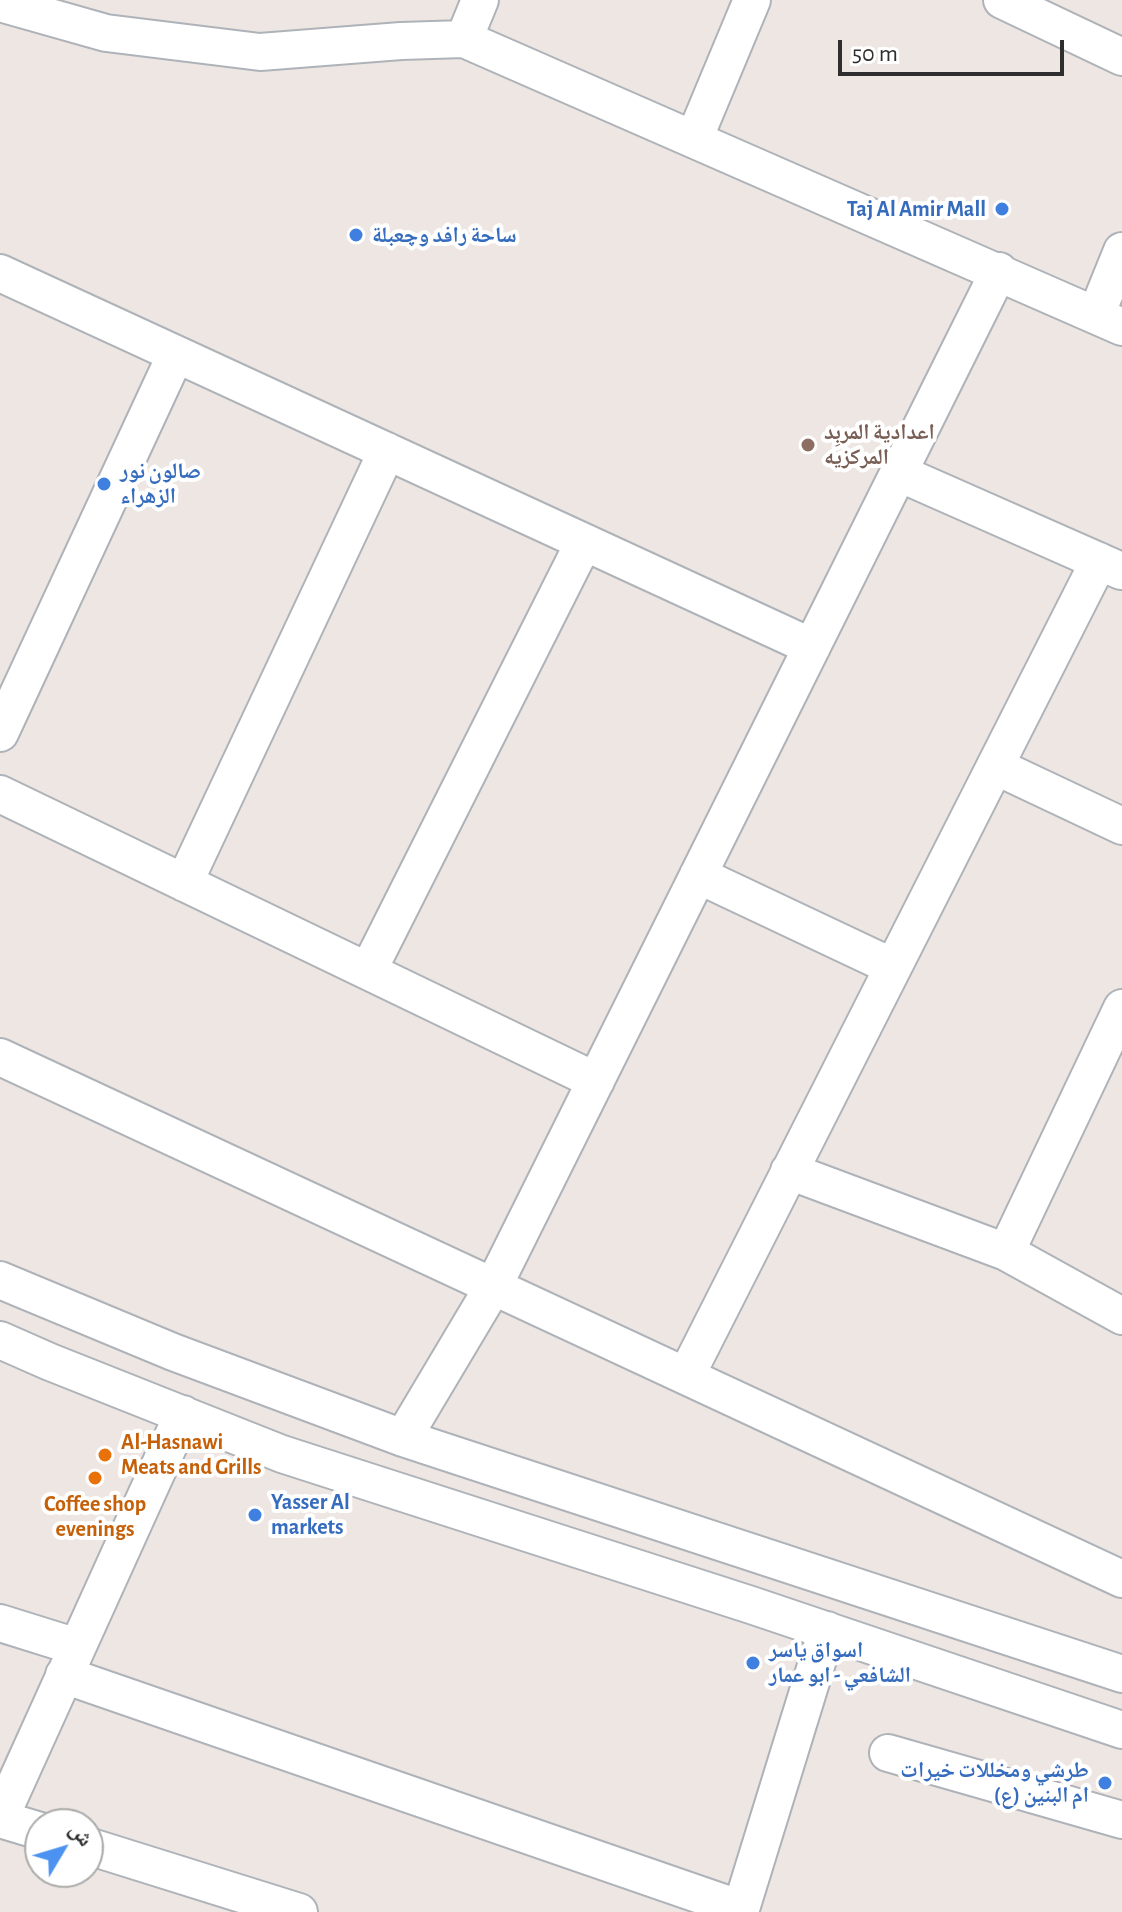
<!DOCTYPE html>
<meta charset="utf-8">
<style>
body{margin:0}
#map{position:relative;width:1122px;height:1912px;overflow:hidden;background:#eee6e2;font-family:"Alegreya Sans","Noto Naskh Arabic",sans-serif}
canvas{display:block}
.north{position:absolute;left:24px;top:1808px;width:80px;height:80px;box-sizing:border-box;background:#fff;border:2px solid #ababab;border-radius:50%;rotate:52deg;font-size:22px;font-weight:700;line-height:32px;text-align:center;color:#2e2e2e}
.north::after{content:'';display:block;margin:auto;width:28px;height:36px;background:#4c92f0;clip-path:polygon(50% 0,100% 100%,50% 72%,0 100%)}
.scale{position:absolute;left:838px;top:40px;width:226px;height:36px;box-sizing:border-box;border:4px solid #2e2e2e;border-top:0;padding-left:10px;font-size:24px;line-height:28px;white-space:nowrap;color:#2e2e2e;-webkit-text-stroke:6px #fff;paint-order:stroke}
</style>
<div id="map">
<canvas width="1122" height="1912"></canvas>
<div class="north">ش</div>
<div class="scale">50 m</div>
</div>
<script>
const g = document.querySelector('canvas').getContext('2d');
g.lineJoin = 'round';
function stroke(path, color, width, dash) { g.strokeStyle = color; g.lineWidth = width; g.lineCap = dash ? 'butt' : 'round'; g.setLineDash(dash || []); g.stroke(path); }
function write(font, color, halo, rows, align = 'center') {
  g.font = font + ' "Alegreya Sans","Noto Naskh Arabic",sans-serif'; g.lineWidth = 8; g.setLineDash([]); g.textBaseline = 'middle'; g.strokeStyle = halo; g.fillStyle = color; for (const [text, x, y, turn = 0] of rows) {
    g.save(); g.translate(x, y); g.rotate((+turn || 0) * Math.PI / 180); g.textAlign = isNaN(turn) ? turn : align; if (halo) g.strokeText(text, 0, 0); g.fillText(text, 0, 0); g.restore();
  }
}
const minor = new Path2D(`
 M 1002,0 L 1122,57
 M 0,3 L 106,33 L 260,52 L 401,41 L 464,39 L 1122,327
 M 464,39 L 480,0
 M 694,139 L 752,0
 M 0,273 L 812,647
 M 1096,315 L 1122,251
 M 899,473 L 1121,571
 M 0,733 L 176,354
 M 995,766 L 1122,826
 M 0,794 L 596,1081
 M 698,875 L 893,967
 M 184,883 L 387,451
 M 368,971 L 584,542
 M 0,1057 L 1122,1579
 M 789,1171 L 1006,1252 L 1122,1316
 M 1006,1252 L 1122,1008
 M 0,1280 L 173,1352 L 403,1438 L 1122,1674
 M 0,1340 L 50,1362 L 282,1454 L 751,1605 L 1122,1730
 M 686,1376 L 1099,561
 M 403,1438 L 493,1287 L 999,271
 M 0,1623 L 77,1647
 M 64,1675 L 741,1909
 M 888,1753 L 1122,1820
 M 0,1818 L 183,1414
 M 0,1819 L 40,1831
 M 88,1846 L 299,1912
 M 740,1912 L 827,1630`);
const markers = [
 [1002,209,8,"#3f7fe0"],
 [356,235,8,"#3f7fe0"],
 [808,445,8,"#8d6e63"],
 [104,484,8,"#3f7fe0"],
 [105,1455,8,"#e8710a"],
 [95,1478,8,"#e8710a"],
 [255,1515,8,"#3f7fe0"],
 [753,1663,8,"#3f7fe0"],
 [1105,1783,8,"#3f7fe0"]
];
const shopNames = [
 ["Taj Al Amir Mall",986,209,"right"],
 ["ساحة رافد وچعبلة",372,235],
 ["صالون نور",120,471],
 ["الزهراء",120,496],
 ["Yasser Al",271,1502],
 ["markets",271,1527],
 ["اسواق ياسر",769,1650],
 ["الشافعي - ابو عمار",769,1675],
 ["طرشي ومخللات خيرات",1089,1770,"right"],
 ["ام البنين (ع)",1089,1795,"right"]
];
const educationNames = [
 ["اعدادية المربِد",824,432],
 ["المركزيه",824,457]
];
const foodNames = [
 ["Al-Hasnawi",121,1442],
 ["Meats and Grills",121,1467],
 ["Coffee shop",95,1504,"center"],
 ["evenings",95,1529,"center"]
];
stroke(minor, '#aeb3b9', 40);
stroke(minor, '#fff', 36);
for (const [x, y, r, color] of markers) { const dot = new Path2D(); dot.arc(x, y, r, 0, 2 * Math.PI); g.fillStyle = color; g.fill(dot); stroke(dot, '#fff', 3); }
write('bold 22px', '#366cbe', '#fff', shopNames, 'left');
write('bold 22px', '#785e54', '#fff', educationNames, 'left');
write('bold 22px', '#c56008', '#fff', foodNames, 'left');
</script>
